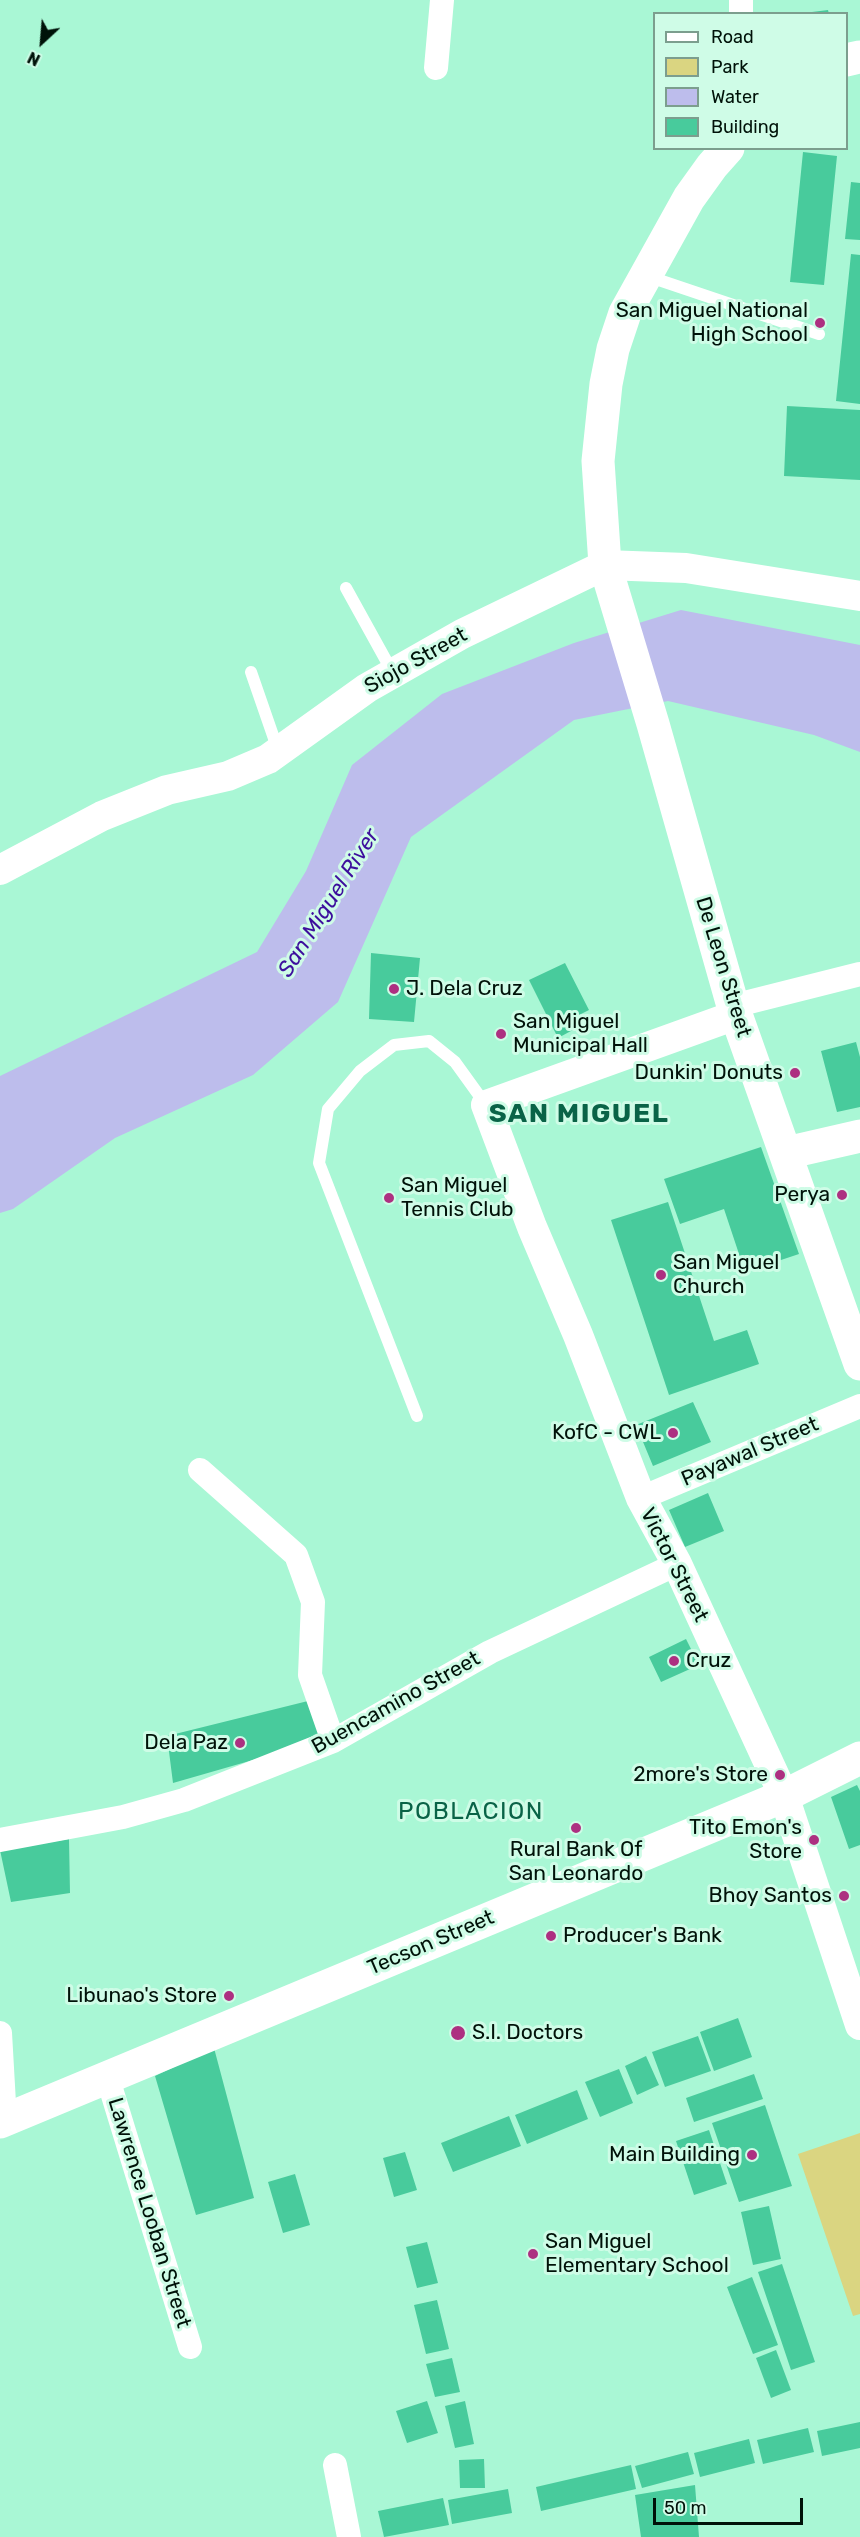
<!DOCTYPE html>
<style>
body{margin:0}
#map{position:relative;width:860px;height:2537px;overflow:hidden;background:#a9f7d5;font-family:Rubik,sans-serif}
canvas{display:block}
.legend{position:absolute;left:653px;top:12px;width:195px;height:138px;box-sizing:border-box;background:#cffce7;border:2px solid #7c9e8e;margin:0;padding:8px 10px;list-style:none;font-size:18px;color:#001209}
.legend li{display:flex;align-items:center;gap:12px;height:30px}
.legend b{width:30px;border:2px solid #7c9e8e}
.north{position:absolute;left:12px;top:12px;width:60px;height:60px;-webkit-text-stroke:4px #cffce7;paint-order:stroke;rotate:206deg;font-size:16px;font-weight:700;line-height:24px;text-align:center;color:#001209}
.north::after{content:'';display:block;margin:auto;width:21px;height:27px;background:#001209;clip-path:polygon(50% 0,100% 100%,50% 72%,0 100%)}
.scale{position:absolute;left:653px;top:2498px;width:150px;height:27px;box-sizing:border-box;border:3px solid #001209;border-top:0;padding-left:8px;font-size:18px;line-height:21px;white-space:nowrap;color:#001209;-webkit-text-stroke:4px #cffce7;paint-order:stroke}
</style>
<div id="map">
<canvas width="860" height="2537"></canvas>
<ul class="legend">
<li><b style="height:8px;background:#fff"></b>Road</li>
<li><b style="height:16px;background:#dad581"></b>Park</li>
<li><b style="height:16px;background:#bdbdec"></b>Water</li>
<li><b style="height:16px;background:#48cb9c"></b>Building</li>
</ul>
<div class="north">N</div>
<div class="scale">50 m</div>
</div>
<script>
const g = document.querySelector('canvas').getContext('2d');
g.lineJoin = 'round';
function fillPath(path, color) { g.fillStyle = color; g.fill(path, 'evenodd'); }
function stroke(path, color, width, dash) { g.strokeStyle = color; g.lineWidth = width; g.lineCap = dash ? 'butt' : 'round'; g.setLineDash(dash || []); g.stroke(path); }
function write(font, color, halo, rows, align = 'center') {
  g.font = font + ' Rubik,sans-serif'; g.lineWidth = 6; g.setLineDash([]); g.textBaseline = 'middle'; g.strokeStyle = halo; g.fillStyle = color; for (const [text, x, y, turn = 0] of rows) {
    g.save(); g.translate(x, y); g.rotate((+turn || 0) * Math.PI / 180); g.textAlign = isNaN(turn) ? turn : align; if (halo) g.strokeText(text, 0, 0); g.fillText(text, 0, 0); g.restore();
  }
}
const green = new Path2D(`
 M 860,2133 L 860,2314 L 853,2316 L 798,2154 Z`);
const water = new Path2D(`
 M 681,610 L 860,645 L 860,752 L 814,735 L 668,701 L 574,720 L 411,837 L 338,1002 L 253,1075 L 115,1138 L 13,1209 L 0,1213 L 0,1076 L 257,952 L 306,871 L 352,765 L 442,694 L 574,643 Z`);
const building = new Path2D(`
 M 828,10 L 829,14 L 813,14 L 812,12 Z
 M 803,152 L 837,156 L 824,285 L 790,282 Z
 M 851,182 L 860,183 L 860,240 L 845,239 Z
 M 851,254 L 860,255 L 860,404 L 836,401 Z
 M 787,406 L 860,410 L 860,480 L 784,476 Z
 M 371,953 L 420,958 L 414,1022 L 369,1019 Z
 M 565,963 L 589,1010 L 577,1016 L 582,1025 L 558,1038 L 529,980 Z
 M 856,1042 L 860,1057 L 860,1107 L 837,1112 L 821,1051 Z
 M 761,1147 L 799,1254 L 745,1272 L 724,1209 L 680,1224 L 664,1179 Z
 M 668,1202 L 714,1341 L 747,1330 L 759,1364 L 669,1395 L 611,1220 Z
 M 693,1402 L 711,1442 L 653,1466 L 636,1425 Z
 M 708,1493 L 724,1531 L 685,1547 L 669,1510 Z
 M 686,1639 L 699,1665 L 661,1682 L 649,1657 Z
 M 312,1700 L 326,1739 L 173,1783 L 167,1736 Z
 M 857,1785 L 860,1791 L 860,1845 L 849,1849 L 831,1797 Z
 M 69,1839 L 70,1893 L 11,1902 L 0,1850 Z
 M 738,2018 L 752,2057 L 714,2071 L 700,2032 Z
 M 698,2036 L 711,2071 L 665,2087 L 652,2052 Z
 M 214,2048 L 254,2198 L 196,2215 L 155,2076 Z
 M 646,2056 L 659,2085 L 637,2095 L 625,2066 Z
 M 619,2069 L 633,2103 L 600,2117 L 585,2082 Z
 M 754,2074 L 763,2099 L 694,2122 L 686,2098 Z
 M 577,2090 L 588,2119 L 527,2144 L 515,2115 Z
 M 765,2105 L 792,2186 L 739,2202 L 712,2123 Z
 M 509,2116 L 521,2146 L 453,2172 L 441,2143 Z
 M 709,2130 L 727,2184 L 694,2195 L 676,2141 Z
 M 405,2152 L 417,2190 L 394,2197 L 383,2158 Z
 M 295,2174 L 310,2225 L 283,2233 L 268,2182 Z
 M 769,2206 L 781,2259 L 753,2265 L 741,2212 Z
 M 427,2242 L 438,2283 L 417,2288 L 406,2247 Z
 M 782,2264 L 815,2362 L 791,2370 L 758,2272 Z
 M 752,2277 L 778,2345 L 753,2354 L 727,2287 Z
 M 437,2300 L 449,2349 L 426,2354 L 414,2305 Z
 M 776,2350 L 791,2390 L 771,2398 L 756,2358 Z
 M 452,2358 L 460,2392 L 435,2397 L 426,2364 Z
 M 427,2401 L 438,2433 L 407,2443 L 396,2411 Z
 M 465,2401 L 474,2444 L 455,2448 L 445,2406 Z
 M 860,2422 L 860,2448 L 822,2456 L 817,2431 Z
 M 808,2428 L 814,2452 L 763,2464 L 757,2440 Z
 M 749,2439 L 755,2463 L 700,2477 L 694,2453 Z
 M 688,2452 L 694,2474 L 642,2488 L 635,2466 Z
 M 484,2459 L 485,2488 L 460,2488 L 459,2460 Z
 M 631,2465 L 636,2489 L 541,2511 L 536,2487 Z
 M 695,2485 L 699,2537 L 641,2537 L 635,2495 Z
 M 508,2489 L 512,2513 L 452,2524 L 448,2500 Z
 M 443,2498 L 449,2525 L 384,2537 L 378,2511 Z`);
const service = new Path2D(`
 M 647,276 L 819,334
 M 346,588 L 393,673
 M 251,672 L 278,750
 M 417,1416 L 319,1163 L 328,1109 L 360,1071 L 394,1045 L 429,1041 L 455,1062 L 486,1105`);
const minor = new Path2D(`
 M 741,14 L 741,0
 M 436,68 L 442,0
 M 733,1006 L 860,974
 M 200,1470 L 296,1555 L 313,1602 L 310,1675 L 333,1741
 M 641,1498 L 860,1406
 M 0,1840 L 123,1817 L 184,1800 L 333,1741 L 490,1652 L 677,1564
 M 0,2033 L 5,2121
 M 108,2079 L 190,2347
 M 335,2465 L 349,2537`);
const tertiary = new Path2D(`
 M 0,870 L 102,816 L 167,790 L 228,776 L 268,759 L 367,688 L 462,634 L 605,565 L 686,568 L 860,596
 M 736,1015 L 486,1105 L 532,1227 L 578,1335 L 641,1498 L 677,1564 L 784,1796 L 860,2025`);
const secondary = new Path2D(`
 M 846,60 L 860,57
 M 728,148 L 712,166 L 689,198 L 625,313 L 613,349 L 606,384 L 598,461 L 605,565 L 653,724 L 733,1006 L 860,1364
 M 786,1153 L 860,1136
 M 0,2122 L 784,1796 L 860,1758`);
const markers = [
 [820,323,6,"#ad3081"],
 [394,989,6,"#ad3081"],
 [501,1034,6,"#ad3081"],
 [795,1073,6,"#ad3081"],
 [842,1195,6,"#ad3081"],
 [389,1198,6,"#ad3081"],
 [661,1275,6,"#ad3081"],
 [673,1433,6,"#ad3081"],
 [674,1661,6,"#ad3081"],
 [240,1743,6,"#ad3081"],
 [780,1775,6,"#ad3081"],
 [576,1828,6,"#ad3081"],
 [814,1840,6,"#ad3081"],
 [844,1896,6,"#ad3081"],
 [551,1936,6,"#ad3081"],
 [229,1996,6,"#ad3081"],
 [458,2033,8,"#ad3081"],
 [752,2155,6,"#ad3081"],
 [533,2254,6,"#ad3081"]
];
const poiNames = [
 ["San Miguel National",808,311],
 ["High School",808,335],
 ["J. Dela Cruz",406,989,"left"],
 ["San Miguel",513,1022,"left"],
 ["Municipal Hall",513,1046,"left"],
 ["Dunkin' Donuts",783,1073],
 ["San Miguel",401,1186,"left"],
 ["Tennis Club",401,1210,"left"],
 ["Perya",830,1195],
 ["San Miguel",673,1263,"left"],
 ["Church",673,1287,"left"],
 ["KofC - CWL",661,1433],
 ["Cruz",686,1661,"left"],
 ["Dela Paz",228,1743],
 ["2more's Store",768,1775],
 ["Tito Emon's",802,1828],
 ["Store",802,1852],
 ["Rural Bank Of",576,1850,"center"],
 ["San Leonardo",576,1874,"center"],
 ["Bhoy Santos",832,1896],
 ["Producer's Bank",563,1936,"left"],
 ["Libunao's Store",217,1996],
 ["S.I. Doctors",472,2033,"left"],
 ["Main Building",740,2155],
 ["San Miguel",545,2242,"left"],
 ["Elementary School",545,2266,"left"]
];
const streetNames = [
 ["Siojo Street",416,661,-29],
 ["De Leon Street",723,967,73],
 ["Payawal Street",750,1452,-23],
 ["Victor Street",674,1565,63],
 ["Buencamino Street",396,1703,-29],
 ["Tecson Street",431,1943,-23],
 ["Lawrence Looban Street",149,2213,73]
];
const waterNames = [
 ["San Miguel River",329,903,-58]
];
const quarterNames = [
 ["POBLACION",471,1812]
];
const districtNames = [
 ["SAN MIGUEL",579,1114]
];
fillPath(green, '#dad581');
fillPath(water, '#bdbdec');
fillPath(building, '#48cb9c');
stroke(service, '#fff', 12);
stroke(minor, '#fff', 24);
stroke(tertiary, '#fff', 30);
stroke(secondary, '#fff', 33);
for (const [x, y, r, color] of markers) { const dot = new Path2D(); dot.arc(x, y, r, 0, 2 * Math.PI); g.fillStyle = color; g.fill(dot); stroke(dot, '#cffce7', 2); }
write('21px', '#001209', '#cffce7', poiNames, 'right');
write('21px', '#001209', '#cffce7', streetNames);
write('italic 22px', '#3d0f9d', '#cffce7', waterNames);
g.letterSpacing = '1.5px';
write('24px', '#096347', '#cffce7', quarterNames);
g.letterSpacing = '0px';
g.letterSpacing = '1.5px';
write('bold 27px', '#096347', '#cffce7', districtNames);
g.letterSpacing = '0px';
</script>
